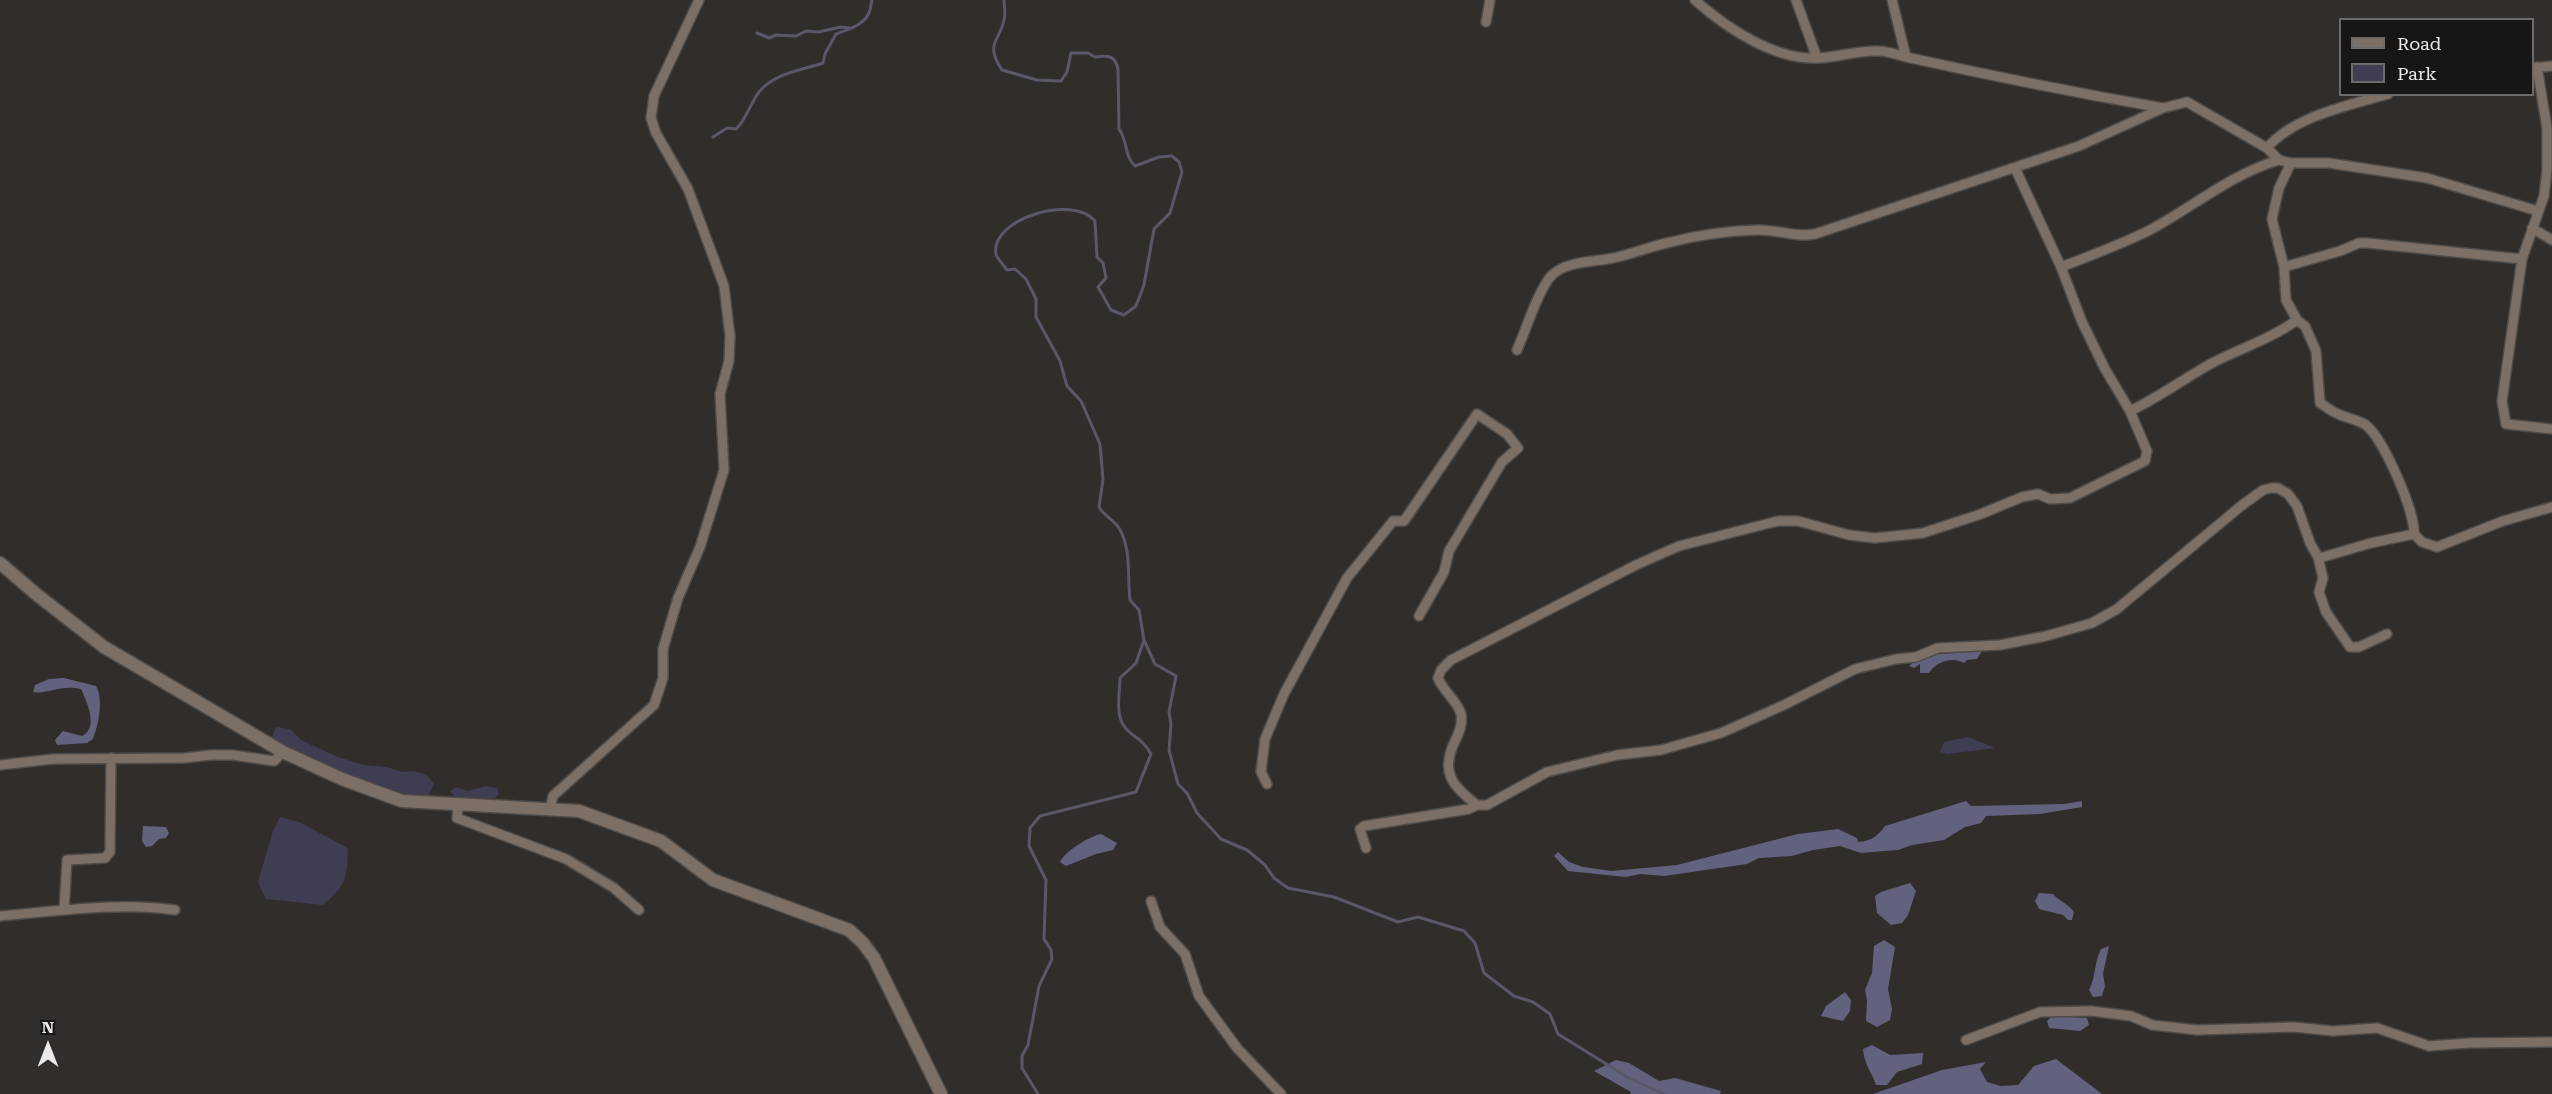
<!DOCTYPE html>
<style>
body{margin:0}
#map{position:relative;width:2552px;height:1094px;overflow:hidden;background:#312d2a;font-family:"Roboto Serif",serif}
canvas{display:block}
.legend{position:absolute;left:2339px;top:18px;width:195px;height:78px;box-sizing:border-box;background:#171614;border:2px solid #6c6b69;margin:0;padding:8px 10px;list-style:none;font-size:18px;color:#eceae8}
.legend li{display:flex;align-items:center;gap:12px;height:30px}
.legend b{width:30px;border:2px solid #6c6b69}
.north{position:absolute;left:18px;top:1016px;width:60px;height:60px;-webkit-text-stroke:4px #171614;paint-order:stroke;rotate:0deg;font-size:16px;font-weight:700;line-height:24px;text-align:center;color:#eceae8}
.north::after{content:'';display:block;margin:auto;width:21px;height:27px;background:#eceae8;clip-path:polygon(50% 0,100% 100%,50% 72%,0 100%)}
</style>
<div id="map">
<canvas width="2552" height="1094"></canvas>
<ul class="legend">
<li><b style="height:8px;background:#7c6f66"></b>Road</li>
<li><b style="height:16px;background:#3e3d52"></b>Park</li>
</ul>
<div class="north">N</div>
</div>
<script>
const g = document.querySelector('canvas').getContext('2d');
g.lineJoin = 'round';
function fillPath(path, color) { g.fillStyle = color; g.fill(path, 'evenodd'); }
function stroke(path, color, width, dash) { g.strokeStyle = color; g.lineWidth = width; g.lineCap = dash ? 'butt' : 'round'; g.setLineDash(dash || []); g.stroke(path); }
const green = new Path2D(`
 M 276,727 L 290,729 L 301,740 L 338,757 L 364,765 L 387,767 L 402,772 L 415,771 L 427,775 L 434,784 L 428,796 L 408,798 L 371,785 L 302,755 L 272,738 Z
 M 1968,737 L 1995,748 L 1947,754 L 1940,752 L 1944,742 Z
 M 485,786 L 497,788 L 499,794 L 495,798 L 470,800 L 454,796 L 450,791 L 456,787 L 468,791 Z
 M 280,817 L 299,822 L 348,848 C 347,878 346,886 323,905 L 266,899 L 258,882 L 273,831 Z`);
const forest = new Path2D(`
 M 1976,650 L 1982,651 L 1977,659 L 1967,660 L 1964,663 C 1952,656 1936,662 1929,673 L 1920,673 L 1920,664 L 1914,668 L 1909,666 C 1927,649 1955,656 1976,650 Z
 M 64,678 L 96,686 C 104,700 98,726 93,739 L 87,743 L 57,745 L 55,740 L 63,731 L 82,736 C 99,728 87,702 81,689 C 61,684 45,695 33,692 L 35,685 L 49,679 Z
 M 1966,801 L 1971,806 L 2064,804 L 2082,801 L 2082,807 L 2040,814 L 1986,816 L 1981,823 L 1965,827 L 1944,840 L 1912,845 L 1898,850 L 1861,853 L 1840,846 L 1813,850 L 1792,856 L 1759,858 L 1747,864 L 1664,876 L 1640,874 L 1626,877 L 1568,871 L 1554,856 L 1558,852 L 1569,862 L 1583,867 L 1611,871 L 1677,865 L 1798,834 L 1838,829 L 1857,838 L 1858,842 C 1871,841 1878,836 1885,826 Z
 M 143,826 L 166,827 L 169,833 L 166,838 L 159,839 L 152,846 L 146,847 L 142,841 Z
 M 1101,834 L 1117,843 L 1113,850 L 1096,854 L 1066,866 L 1060,862 C 1065,851 1090,836 1101,834 Z
 M 1910,883 L 1916,891 L 1908,915 L 1902,923 L 1891,925 L 1877,913 L 1875,896 L 1881,892 Z
 M 2039,893 L 2053,894 C 2060,902 2069,904 2074,912 L 2072,920 L 2068,920 L 2063,915 L 2039,909 L 2035,901 Z
 M 1884,940 L 1895,947 L 1888,989 L 1892,1009 L 1890,1020 L 1877,1027 L 1866,1021 L 1867,1000 L 1865,990 L 1872,973 L 1874,946 Z
 M 2109,946 L 2103,974 L 2105,986 L 2102,996 L 2093,997 L 2089,990 C 2096,977 2094,962 2101,949 Z
 M 1845,992 L 1851,1000 L 1850,1011 L 1843,1021 L 1821,1016 L 1826,1006 Z
 M 2052,1016 L 2087,1018 L 2089,1025 L 2080,1031 L 2049,1028 L 2047,1021 Z
 M 1872,1045 L 1890,1055 L 1923,1053 L 1922,1064 L 1897,1072 L 1887,1085 L 1876,1085 C 1871,1071 1864,1064 1863,1049 Z
 M 2056,1059 L 2102,1094 L 1873,1094 L 1942,1070 L 1986,1062 L 1980,1069 L 1987,1082 L 2001,1086 L 2018,1085 L 2034,1066 Z
 M 1616,1060 L 1629,1063 L 1659,1081 L 1675,1078 L 1721,1091 L 1720,1094 L 1630,1094 L 1631,1092 L 1594,1071 Z`);
const stream = new Path2D(`
 M 1004,0 C 1004,6 1006,14 1004,20 C 1000,41 984,43 1002,70 L 1037,80 L 1061,81 L 1067,72 L 1071,53 L 1088,53 L 1095,57 C 1108,55 1115,55 1118,69 L 1119,129 C 1128,141 1124,156 1135,166 L 1159,157 L 1172,156 L 1179,162 L 1182,172 L 1170,213 L 1154,229 L 1144,285 L 1136,306 L 1124,315 L 1111,310 L 1098,287 L 1106,278 L 1103,263 L 1097,257 L 1095,221 C 1072,194 990,219 996,254 C 997,259 1004,265 1007,270 L 1015,269 L 1026,279 L 1036,299 L 1036,317 L 1060,361 L 1067,386 L 1081,401 L 1100,444 L 1103,479 L 1099,507 C 1104,516 1114,520 1119,528 C 1132,550 1127,577 1130,600 L 1139,610 L 1144,640 L 1155,664 L 1176,676 L 1169,712 L 1171,724 L 1169,750 L 1178,784 L 1187,793 L 1197,813 L 1221,839 L 1247,850 L 1265,865 L 1274,878 L 1288,888 L 1334,897 L 1398,922 L 1418,917 L 1464,931 L 1475,943 L 1484,973 L 1514,996 L 1533,1002 L 1550,1014 L 1558,1034 L 1629,1078 L 1664,1094
 M 757,33 L 769,38 L 776,35 L 796,36 L 806,31 L 818,32 L 841,27 L 850,28
 M 713,137 L 727,128 L 736,129 C 747,118 750,104 759,92 C 774,73 802,70 823,63 L 825,54 L 836,34 C 848,29 866,25 870,10 C 871,7 871,3 872,0
 M 1038,1094 L 1022,1068 L 1022,1056 L 1028,1045 L 1039,986 L 1052,959 L 1051,950 L 1044,939 L 1046,880 L 1029,846 L 1030,828 L 1040,816 L 1136,792 L 1151,754 C 1142,737 1132,738 1124,726 C 1115,714 1120,692 1120,678 L 1136,663 L 1144,640`);
const minor = new Path2D(`
 M 1695,0 C 1726,28 1776,61 1819,58 C 1839,57 1859,50 1879,51 C 1888,51 1897,55 1906,57
 M 1796,0 L 1817,58
 M 1892,0 L 1906,57 C 1992,76 2077,93 2163,108
 M 1486,22 L 1490,0
 M 2537,67 L 2547,128 L 2547,170 L 2544,196 L 2522,259 L 2502,401 L 2506,424 L 2552,429
 M 2533,68 L 2552,66
 M 2267,148 C 2294,116 2350,105 2388,94
 M 2291,163 L 2279,188 L 2272,219 L 2284,267 L 2286,300 L 2297,320 L 2305,326 L 2316,351 L 2320,403 C 2325,406 2330,410 2336,413 C 2345,418 2357,419 2366,425 C 2384,440 2415,511 2414,534
 M 2015,168 L 2061,267 L 2082,322 L 2105,369 L 2130,411
 M 2532,228 L 2552,240
 M 2061,267 C 2090,256 2122,244 2150,230 C 2193,207 2231,174 2279,160
 M 2284,267 L 2340,251 L 2359,243 L 2367,243 L 2522,259
 M 2297,320 C 2272,338 2242,348 2214,362 C 2186,377 2160,397 2130,411 L 2147,451 L 2145,461 L 2070,498 L 2050,499 L 2038,494 L 2022,497 L 1981,514 L 1923,533 L 1875,538 L 1849,535 L 1798,521 L 1778,521 L 1679,546 L 1636,565 L 1451,660 L 1441,670 L 1438,678 C 1443,691 1458,702 1461,714 C 1463,724 1459,733 1455,741 C 1440,772 1452,786 1477,805 L 1487,805 L 1547,772 L 1617,755 L 1661,750 L 1721,733 L 1784,705 L 1855,669 L 1896,659 L 1916,657 L 1938,648 L 2000,645 L 2046,636 L 2092,623 L 2117,609 L 2241,506 L 2263,490 L 2271,488 L 2278,488 L 2288,494 L 2297,506 L 2310,543 L 2318,557 L 2323,578 L 2319,592 L 2326,612 L 2350,647 L 2359,647 L 2387,634
 M 1517,350 C 1526,330 1538,290 1552,275 C 1566,261 1595,262 1613,258 C 1633,254 1651,246 1671,242 C 1698,235 1728,231 1757,230 C 1778,229 1795,238 1815,234 L 2079,146 L 2163,108 L 2187,102 L 2267,148 L 2279,160 L 2291,163 L 2329,163 L 2427,178 L 2538,211
 M 2318,557 L 2323,557 L 2371,543 L 2414,534 L 2422,542 L 2437,547 L 2503,521 L 2552,507
 M 0,765 L 53,759 L 184,758 L 211,755 L 233,755 L 274,761 L 283,752
 M 1267,784 L 1261,772 L 1265,739 L 1284,694 L 1347,578 L 1393,521 L 1404,521 L 1477,414 L 1507,434 L 1518,448 L 1502,462 L 1449,551 L 1444,572 L 1419,616
 M 458,805 L 457,818 L 566,859 L 614,888 L 639,910
 M 550,809 L 553,796 L 654,705 L 663,678 L 663,649 L 678,598 L 700,547 L 724,470 L 720,394 L 729,361 L 730,336 L 724,286 L 688,189 L 656,133 L 651,118 L 654,96 L 699,0
 M 1366,848 L 1360,829 L 1364,826 L 1469,809 L 1477,805
 M 1151,901 L 1160,927 L 1185,954 L 1199,996 L 1237,1048 L 1281,1094
 M 64,910 L 67,860 L 105,858 L 110,852 L 111,758
 M 0,916 C 58,911 116,902 175,910
 M 1966,1040 L 2040,1012 L 2091,1011 L 2131,1016 L 2152,1025 L 2197,1030 L 2294,1027 L 2333,1031 L 2377,1028 L 2429,1046 L 2469,1043 L 2552,1042`);
const tertiary = new Path2D(`
 M 0,563 L 36,594 L 104,647 L 283,752 L 342,779 L 402,801 L 579,811 L 661,841 L 713,880 L 849,930 L 863,943 L 874,958 L 941,1094`);
fillPath(green, '#3e3d52');
fillPath(forest, '#62627f');
stroke(stream, '#5a5868', 3);
stroke(minor, '#4f4b48', 12);
stroke(tertiary, '#4f4b48', 15);
stroke(minor, '#7c6f66', 9);
stroke(tertiary, '#7c6f66', 12);
</script>
